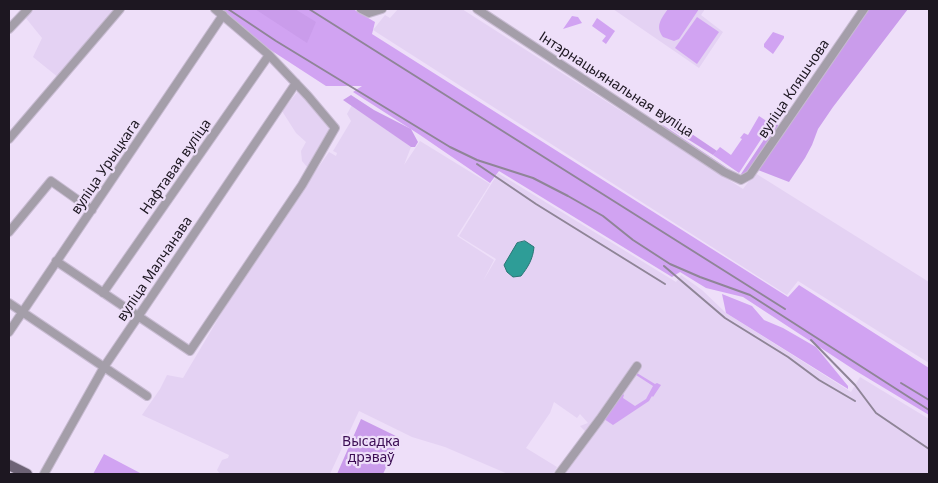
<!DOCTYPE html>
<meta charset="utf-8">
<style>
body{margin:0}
#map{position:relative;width:938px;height:483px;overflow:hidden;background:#eedff9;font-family:"Noto Sans",sans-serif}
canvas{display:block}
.frame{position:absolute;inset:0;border:10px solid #1d1721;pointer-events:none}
</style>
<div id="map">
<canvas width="938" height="483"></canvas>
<div class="frame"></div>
</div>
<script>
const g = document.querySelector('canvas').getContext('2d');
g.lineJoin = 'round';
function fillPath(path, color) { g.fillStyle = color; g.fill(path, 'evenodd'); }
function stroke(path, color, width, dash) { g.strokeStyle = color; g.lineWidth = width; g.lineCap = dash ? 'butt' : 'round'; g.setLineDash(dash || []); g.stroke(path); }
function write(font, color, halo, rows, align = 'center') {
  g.font = font + ' "Noto Sans",sans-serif'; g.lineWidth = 4.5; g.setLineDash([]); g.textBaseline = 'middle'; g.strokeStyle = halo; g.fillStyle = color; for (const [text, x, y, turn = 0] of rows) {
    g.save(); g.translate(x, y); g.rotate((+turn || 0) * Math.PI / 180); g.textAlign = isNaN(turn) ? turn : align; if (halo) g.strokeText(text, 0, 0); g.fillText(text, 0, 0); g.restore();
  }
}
const built = new Path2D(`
 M 32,9 L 117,9 L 59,78 L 33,57 L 42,38 L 25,17 Z
 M 398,9 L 462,9 L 743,189 L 755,173 L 929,282 L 929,363 L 798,281 L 787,295 L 373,30 L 385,15 L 390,18 Z
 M 613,9 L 705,9 L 701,15 L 723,32 L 699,68 Z
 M 299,90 L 333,127 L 308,168 L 302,161 L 301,151 L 306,142 L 296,133 L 282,111 Z
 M 352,105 L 411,147 L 404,165 L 420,141 L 490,184 L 457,236 L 494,260 L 483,281 L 496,259 L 459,236 L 498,173 L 676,282 L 681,275 L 702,290 L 726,313 L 851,392 L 860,377 L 929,419 L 929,474 L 564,474 L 589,438 L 591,437 L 580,426 L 588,423 L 580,414 L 577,418 L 554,402 L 550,413 L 526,448 L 557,467 L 553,474 L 508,474 L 445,447 L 412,437 L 359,411 L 330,474 L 220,474 L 217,470 L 222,460 L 228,458 L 229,455 L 142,415 L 160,389 L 167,375 L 183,378 L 231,297 L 287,212 L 329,152 L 336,156 L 337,153 L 333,151 L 351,121 L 347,114 Z`);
const green = new Path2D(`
 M 221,9 L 353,9 L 375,22 L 372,34 L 788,297 L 799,285 L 929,368 L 929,415 L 856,371 L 743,297 L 706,288 L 680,272 L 672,277 L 499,171 L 490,183 L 420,135 L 353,92 L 362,86 L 326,86 L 269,49 Z
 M 668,9 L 699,9 L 679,39 L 674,41 L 663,37 C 655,26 661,19 668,9 Z
 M 572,16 L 578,17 L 582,23 L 563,29 Z
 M 697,17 L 719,32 L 697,64 L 675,48 Z
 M 597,18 L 615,31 L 606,44 L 602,41 L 606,36 L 592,26 Z
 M 773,32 L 784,36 L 784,38 L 773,54 L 764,47 L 764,44 Z
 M 759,116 L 771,124 L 739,173 L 713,155 L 720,147 L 731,155 L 742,139 L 740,138 L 744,133 L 748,135 Z
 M 663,125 L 736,174 L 733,174 L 664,128 Z
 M 722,294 L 752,306 L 764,320 L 783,328 L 816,347 L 848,386 L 848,389 L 726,313 Z
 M 637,373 L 655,384 L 657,383 L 661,385 L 653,397 L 652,396 L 649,401 L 613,425 L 604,419 L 622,393 L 624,395 L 623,398 L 635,406 L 646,399 L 653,386 L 636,375 Z
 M 104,454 L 142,474 L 93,474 Z`);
const forest = new Path2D(`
 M 255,9 L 295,9 L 316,22 L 307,43 Z
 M 868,9 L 908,9 L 833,107 L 818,129 L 812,145 L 805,158 L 789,182 L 758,170 Z
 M 351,95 L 374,110 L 411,129 L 418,142 L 415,147 L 411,147 L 343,100 Z
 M 677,118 L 685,124 L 683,128 L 717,151 L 713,155 L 670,128 Z
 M 775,123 L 778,125 L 779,129 L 748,174 L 739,177 Z
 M 361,419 L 400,438 L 383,474 L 337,474 Z`);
const water = new Path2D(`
 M 525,241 L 534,247 C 533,259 528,267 521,276 L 513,277 L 507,272 L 504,265 L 517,243 Z`);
const minor = new Path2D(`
 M 361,9 L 369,13 L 382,9
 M 477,9 L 724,172 L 741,180 L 750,175 L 864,9
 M 9,29 L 28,9
 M 9,139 L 120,9
 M 9,232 L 51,181 L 92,210
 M 56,261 L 190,351 L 302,185 L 335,128 L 308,96 L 269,55 L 215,9
 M 103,293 L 269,55
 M 9,303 L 147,396
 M 9,332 L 223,15
 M 44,474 L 104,367 L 296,83
 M 559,474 L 600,419 L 637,366`);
const major = new Path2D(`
 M 9,465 L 27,474`);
const rail = new Path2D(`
 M 228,9 L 276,41 L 450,147 L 477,160 L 533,178 L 568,196 L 603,216 L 633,240 L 670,264 L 700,277 L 750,295 L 929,410
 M 309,9 L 785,309
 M 477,164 L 536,204 L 665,284
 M 664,266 L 725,318 L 788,357 L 819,380 L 855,401
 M 811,340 L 855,385 L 876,413 L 929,449
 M 901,383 L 929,400`);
const streetNames = [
 ["Інтэрнацыянальная вуліца",616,85,33],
 ["вуліца Кляшчова",794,89,-56],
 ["вуліца Урыцкага",106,167,-56],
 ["Нафтавая вуліца",176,167,-55],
 ["вуліца Малчанава",155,269,-56]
];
const parkNames = [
 ["Высадка",371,442],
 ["дрэваў",371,458]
];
fillPath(built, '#e4d2f3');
fillPath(green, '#d1a3f2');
fillPath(forest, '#ca9ceb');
fillPath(water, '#2e9d97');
stroke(water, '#297574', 1);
stroke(minor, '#c8bbd2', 10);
stroke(major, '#c8bbd2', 12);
stroke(minor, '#a49ea9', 8);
stroke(major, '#6e6376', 10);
stroke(rail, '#8f8597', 2);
write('14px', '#1d1721', '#eedff9', streetNames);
write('14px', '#3c0e54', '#eedff9', parkNames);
</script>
